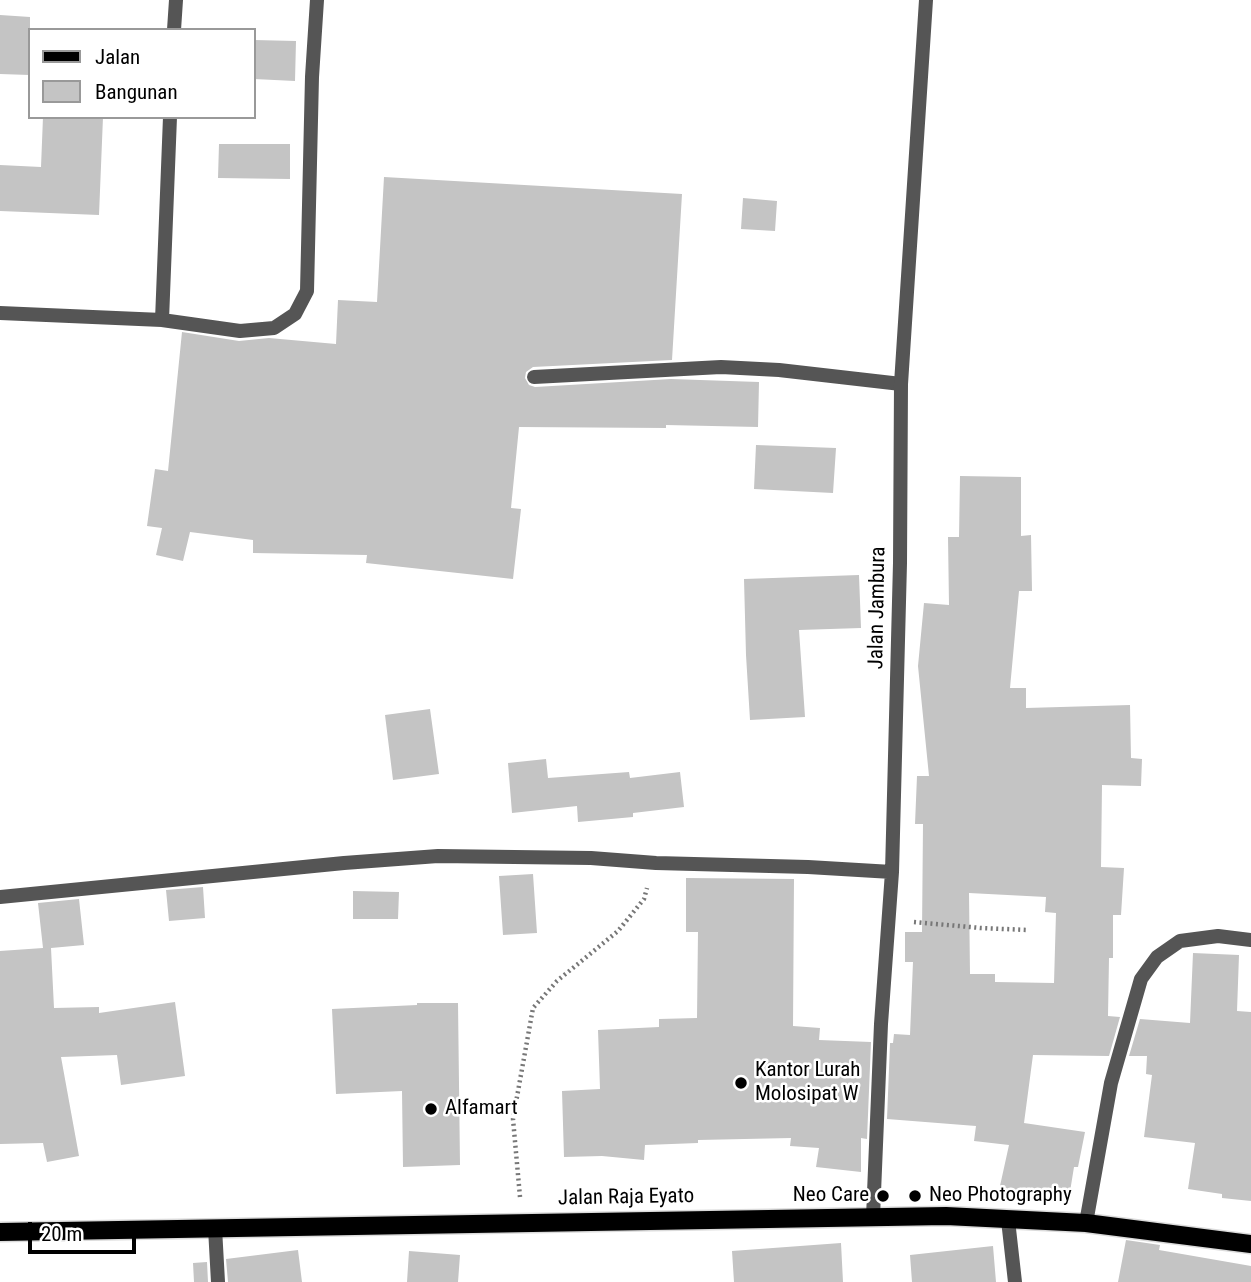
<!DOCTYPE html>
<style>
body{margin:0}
#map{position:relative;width:1251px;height:1282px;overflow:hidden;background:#fff;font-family:"Roboto Condensed",sans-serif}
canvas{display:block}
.legend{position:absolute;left:28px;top:28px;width:228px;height:91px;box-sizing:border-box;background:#fff;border:2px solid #999;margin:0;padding:9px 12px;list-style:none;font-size:21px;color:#000}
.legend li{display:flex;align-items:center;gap:14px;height:35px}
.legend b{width:35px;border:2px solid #999}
.scale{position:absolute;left:28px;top:1222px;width:108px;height:32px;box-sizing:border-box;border:4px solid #000;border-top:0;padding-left:9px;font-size:21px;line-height:24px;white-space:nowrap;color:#000;-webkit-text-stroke:5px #fff;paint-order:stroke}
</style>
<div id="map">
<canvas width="1251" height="1282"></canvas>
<ul class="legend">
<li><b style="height:9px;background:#000"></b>Jalan</li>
<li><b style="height:19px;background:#c4c4c4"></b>Bangunan</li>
</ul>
<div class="scale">20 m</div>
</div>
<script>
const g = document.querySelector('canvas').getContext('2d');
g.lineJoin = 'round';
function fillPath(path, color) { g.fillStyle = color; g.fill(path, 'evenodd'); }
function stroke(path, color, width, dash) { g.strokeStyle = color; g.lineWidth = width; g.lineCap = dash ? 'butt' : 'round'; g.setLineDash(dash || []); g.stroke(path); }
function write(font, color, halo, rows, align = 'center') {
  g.font = font + ' "Roboto Condensed",sans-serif'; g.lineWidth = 5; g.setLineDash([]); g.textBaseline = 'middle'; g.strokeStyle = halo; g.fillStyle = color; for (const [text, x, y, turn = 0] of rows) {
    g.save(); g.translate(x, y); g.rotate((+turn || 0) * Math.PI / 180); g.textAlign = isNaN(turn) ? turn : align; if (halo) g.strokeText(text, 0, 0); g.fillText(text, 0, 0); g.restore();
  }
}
const building = new Path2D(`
 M 0,15 L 30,17 L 30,75 L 0,74 Z
 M 254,40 L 296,41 L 295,81 L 254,79 Z
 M 43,117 L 103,117 L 99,215 L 0,211 L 0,165 L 41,167 Z
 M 219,144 L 290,144 L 290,179 L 218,178 Z
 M 384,177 L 682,194 L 672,360 L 533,367 L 526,372 L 525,378 L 529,385 L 535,387 L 671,379 L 759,382 L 758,427 L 666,425 L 666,428 L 519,427 L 511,508 L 521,509 L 513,579 L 366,563 L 367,555 L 253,553 L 253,540 L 190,532 L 183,561 L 156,555 L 162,528 L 147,526 L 155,469 L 168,471 L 182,332 L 239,341 L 269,338 L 336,344 L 338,300 L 377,302 Z
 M 743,198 L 777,201 L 775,231 L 741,229 Z
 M 756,445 L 836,448 L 833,493 L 754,489 Z
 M 960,476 L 1021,477 L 1021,536 L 1031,535 L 1032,591 L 1019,591 L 1010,688 L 1026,688 L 1026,708 L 1130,705 L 1131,758 L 1142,759 L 1141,786 L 1102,785 L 1101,867 L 1124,868 L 1121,915 L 1113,915 L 1113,958 L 1109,958 L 1108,1016 L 1120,1017 L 1109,1056 L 1033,1055 L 1024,1123 L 1085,1132 L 1078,1167 L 1074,1167 L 1068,1204 L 1028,1197 L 1027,1200 L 998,1195 L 1009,1145 L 974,1141 L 976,1126 L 887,1119 L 890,1043 L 893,1043 L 894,1034 L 910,1035 L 913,962 L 905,962 L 905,932 L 922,932 L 923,824 L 915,824 L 917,776 L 929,776 L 918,666 L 924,603 L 949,605 L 948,537 L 959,537 ZM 969,893 L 1046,897 L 1045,912 L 1056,913 L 1054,983 L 995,982 L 995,974 L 970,974 Z
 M 859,575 L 861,628 L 799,630 L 805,717 L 750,720 L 746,655 L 744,579 Z
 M 430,709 L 439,774 L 393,780 L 385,715 Z
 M 546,759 L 548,778 L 629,772 L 630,778 L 680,772 L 684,807 L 633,813 L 633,817 L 578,822 L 577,806 L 512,813 L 508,763 Z
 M 533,874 L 537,933 L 503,935 L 499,876 Z
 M 686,878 L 794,879 L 793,1026 L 820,1028 L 819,1040 L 871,1042 L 867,1139 L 861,1138 L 861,1172 L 816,1167 L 819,1148 L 790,1146 L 791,1138 L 698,1140 L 698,1143 L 645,1145 L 644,1160 L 602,1156 L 564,1157 L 562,1091 L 600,1089 L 598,1030 L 659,1027 L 659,1019 L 697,1018 L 698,932 L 686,932 Z
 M 203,887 L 205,918 L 169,921 L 166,890 Z
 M 353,891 L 399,892 L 398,919 L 353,919 Z
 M 79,899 L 84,945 L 51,948 L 54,1008 L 99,1007 L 99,1013 L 175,1002 L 185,1076 L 121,1085 L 117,1055 L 61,1057 L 79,1156 L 47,1162 L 43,1143 L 0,1144 L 0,951 L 43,948 L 38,903 Z
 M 1193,953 L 1239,955 L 1237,1011 L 1251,1012 L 1251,1201 L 1222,1198 L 1222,1194 L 1188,1189 L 1195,1143 L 1144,1137 L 1152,1075 L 1146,1074 L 1147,1056 L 1129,1056 L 1140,1019 L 1190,1023 Z
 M 417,1003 L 458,1003 L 460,1165 L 403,1167 L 402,1091 L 336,1094 L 332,1009 L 417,1005 Z
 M 1126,1240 L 1160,1245 L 1159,1250 L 1251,1266 L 1251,1282 L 1118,1282 Z
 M 841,1243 L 843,1282 L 734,1282 L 732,1251 Z
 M 993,1246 L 996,1282 L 912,1282 L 910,1255 Z
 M 298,1250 L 302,1282 L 228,1282 L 226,1259 Z
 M 409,1251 L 460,1255 L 458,1282 L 407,1282 Z
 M 207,1262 L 208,1282 L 194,1282 L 193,1263 Z`);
const path = new Path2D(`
 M 914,922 L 981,928 L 1028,930
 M 520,1197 L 513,1119 L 533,1008 L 557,981 L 618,931 L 644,899 L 647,888`);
const service = new Path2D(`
 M 174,30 L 176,0
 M 0,313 L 162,320 L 240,331 L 274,328 L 295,314 L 307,291 L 312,77 L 317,0
 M 162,320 L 170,117
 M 534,377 L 721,367 L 779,370 L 901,384`);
const minor = new Path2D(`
 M 0,897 L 344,863 L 438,856 L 591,858 L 656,863 L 808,867 L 892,872
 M 873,1217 L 881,1024 L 892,872 L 900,563 L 901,384 L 926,0
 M 1008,1220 L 1015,1282
 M 1086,1223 L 1111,1083 L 1141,979 L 1157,957 L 1180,941 L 1218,936 L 1251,940
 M 215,1228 L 218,1282`);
const primary = new Path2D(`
 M 0,1232 L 946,1216 L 1086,1223 L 1251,1244`);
const markers = [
 [741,1083,7,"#000"],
 [431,1109,7,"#000"],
 [883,1196,7,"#000"],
 [915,1196,7,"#000"]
];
const streetNames = [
 ["Jalan Jambura",878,608,-89],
 ["Jalan Raja Eyato",626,1198,-1]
];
const poiNames = [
 ["Kantor Lurah",755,1071],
 ["Molosipat W",755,1095],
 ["Alfamart",445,1109],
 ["Neo Care",869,1196,"right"],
 ["Neo Photography",929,1196]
];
fillPath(building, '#c4c4c4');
stroke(primary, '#dbdbdb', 21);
stroke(path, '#777', 4.5, [2, 3.5]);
stroke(service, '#555', 14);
stroke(minor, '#555', 14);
stroke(primary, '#000', 18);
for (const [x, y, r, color] of markers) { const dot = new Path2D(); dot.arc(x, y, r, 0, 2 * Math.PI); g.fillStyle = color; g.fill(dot); stroke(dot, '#fff', 2.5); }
write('21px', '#000', '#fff', streetNames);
write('21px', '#000', '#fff', poiNames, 'left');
</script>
